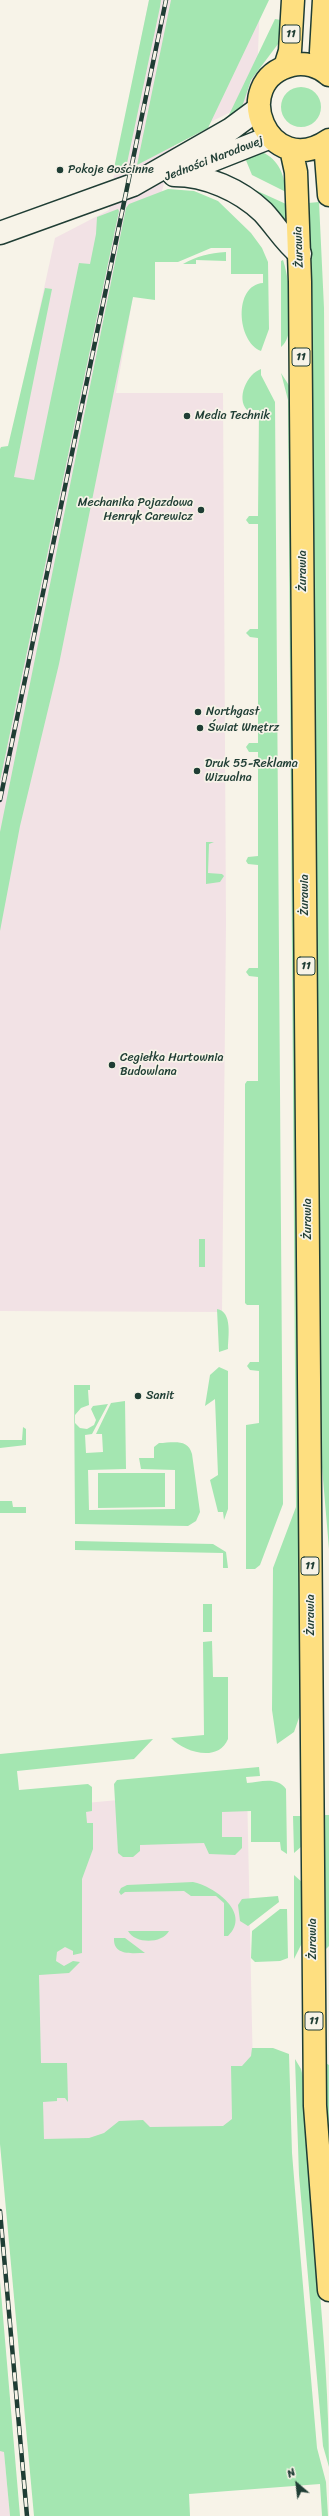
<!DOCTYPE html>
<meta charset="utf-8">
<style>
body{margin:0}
#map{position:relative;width:329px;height:2516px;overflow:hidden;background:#f7f3e8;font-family:Sriracha,sans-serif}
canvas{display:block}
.north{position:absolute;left:277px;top:2464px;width:40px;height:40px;-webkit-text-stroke:3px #f7f3e8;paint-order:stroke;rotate:332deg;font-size:11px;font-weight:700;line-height:16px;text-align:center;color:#1f3d34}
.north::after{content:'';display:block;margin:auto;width:14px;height:18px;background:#1f3d34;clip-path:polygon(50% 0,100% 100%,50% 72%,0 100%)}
</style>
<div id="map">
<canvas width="329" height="2516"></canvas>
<div class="north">N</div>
</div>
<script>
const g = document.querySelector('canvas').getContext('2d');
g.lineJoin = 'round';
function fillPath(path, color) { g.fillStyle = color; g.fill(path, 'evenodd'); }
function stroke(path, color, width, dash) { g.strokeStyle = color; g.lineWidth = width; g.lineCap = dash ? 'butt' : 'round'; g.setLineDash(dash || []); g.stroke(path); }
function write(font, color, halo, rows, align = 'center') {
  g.font = font + ' Sriracha,sans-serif'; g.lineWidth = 3.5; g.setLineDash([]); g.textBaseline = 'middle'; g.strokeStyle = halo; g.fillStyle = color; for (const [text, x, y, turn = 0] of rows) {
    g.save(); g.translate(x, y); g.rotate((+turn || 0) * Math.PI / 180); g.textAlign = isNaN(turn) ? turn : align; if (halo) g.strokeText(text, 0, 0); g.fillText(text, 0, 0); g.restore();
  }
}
const built = new Path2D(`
 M 149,0 L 260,0 L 257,78 L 259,98 L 176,139 L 161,195 L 145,228 L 116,393 L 223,393 L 226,924 L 222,1312 L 0,1311 L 0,490 L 55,238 L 109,210 L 115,168 Z
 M 247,1788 L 254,2120 L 52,2504 L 0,1811 Z
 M 0,2451 L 4,2451 L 10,2516 L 0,2516 Z`);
const green = new Path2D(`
 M 149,0 L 161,0 L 160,7 L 126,168 L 113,173 Z
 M 171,0 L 269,0 L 208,128 L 137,165 Z
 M 275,19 L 281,20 L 278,44 L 251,80 L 241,110 L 227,119 Z
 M281 107a20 20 0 1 1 40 0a20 20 0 1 1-40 0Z
 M 262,152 C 279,160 284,174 286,192 L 252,175 L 243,153 Z
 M 168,189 L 194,191 L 218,201 L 251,233 L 262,248 L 268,262 L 269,329 L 261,351 C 237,342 233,285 263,283 L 263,274 L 231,274 L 231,248 L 211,248 L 178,262 L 155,262 L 155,300 L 133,297 L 59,664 L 20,826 L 0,931 L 0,832 L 126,208 L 129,204 Z
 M 253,189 L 286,204 L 288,228 L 251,193 Z
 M 319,202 L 324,308 L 329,986 L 329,1549 L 320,1444 L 312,329 L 308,203 Z
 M 118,209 L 119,211 L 0,781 L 0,449 L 1,447 L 8,446 L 45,288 L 52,289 L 14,477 L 34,480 L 79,263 L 90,264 L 96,234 L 97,217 Z
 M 226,252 L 226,261 L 196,260 L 196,264 L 183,264 C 197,256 209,253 226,252 Z
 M 283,260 C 289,277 298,335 281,347 L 281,261 Z
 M 261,369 L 261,375 L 275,402 L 283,1504 L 260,1565 L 255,1569 L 246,1569 L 246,1425 L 259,1423 L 259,1371 L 250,1370 L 247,1366 L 250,1362 L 259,1362 L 259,1305 L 247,1305 L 245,1303 L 245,1084 L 247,1081 L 258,1081 L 258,977 L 249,976 L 246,972 L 249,968 L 258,968 L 258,865 L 248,864 L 246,861 L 248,857 L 258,856 L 258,752 L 249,752 L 246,747 L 249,743 L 258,743 L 258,638 L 250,637 L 246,633 L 250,629 L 258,629 L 258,524 L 249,524 L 246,520 L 249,516 L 258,516 L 259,410 L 247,410 C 236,398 247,374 261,369 Z
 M 281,373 L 290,387 L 300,1715 L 294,1732 L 277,1744 L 272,1710 L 273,1568 L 296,1507 L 288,400 Z
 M 206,842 L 214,842 L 209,844 L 208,873 L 222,874 L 224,876 L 220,882 L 206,884 Z
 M 199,1239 L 205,1239 L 205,1267 L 199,1267 Z
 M 217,1309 C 233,1312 228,1337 228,1349 L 219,1352 Z
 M 219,1367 L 228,1371 L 228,1509 L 224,1520 L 223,1512 L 218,1512 L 210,1480 L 218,1475 L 215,1399 L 205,1406 L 210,1375 Z
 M 74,1385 L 90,1385 L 90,1390 L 88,1390 L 89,1405 L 81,1408 L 75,1415 L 75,1423 L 80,1428 L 87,1429 L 94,1425 L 96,1420 L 91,1409 L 93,1406 L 108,1404 L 92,1434 L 85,1435 L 86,1453 L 103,1452 L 102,1434 L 96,1434 L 111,1403 L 125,1401 L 126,1469 L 88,1470 L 89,1510 L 175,1509 L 175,1470 L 141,1469 L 139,1458 L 154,1458 L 154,1447 L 159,1443 C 172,1443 188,1438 192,1454 L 200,1512 L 196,1521 L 188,1526 L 75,1524 Z
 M 23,1427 L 26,1429 L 26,1445 L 0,1448 L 0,1440 L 22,1440 Z
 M 98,1473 L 165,1473 L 165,1507 L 98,1508 Z
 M 0,1501 L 12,1501 L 13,1507 L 26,1507 L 26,1513 L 0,1513 Z
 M 75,1541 L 213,1544 L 226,1552 L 228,1568 L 223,1568 L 223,1553 L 75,1550 Z
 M 203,1604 L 212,1604 L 212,1632 L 203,1632 Z
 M 212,1641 L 213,1677 L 228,1677 L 228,1739 C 218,1763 184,1752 171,1738 L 204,1735 L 203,1642 Z
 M 153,1739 L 134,1759 L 17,1771 L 19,1790 L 88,1784 L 92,1787 L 92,1811 L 86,1812 L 87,1823 L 93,1823 L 93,1849 L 82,1879 L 82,1953 L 73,1955 L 73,1951 L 65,1947 L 57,1952 L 56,1961 L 64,1966 L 73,1961 L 80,1962 L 69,1973 L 39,1975 L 41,2063 L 67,2063 L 68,2102 L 65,2098 L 57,2098 L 57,2101 L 43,2102 L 44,2139 L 89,2138 L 104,2133 L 119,2121 L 143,2120 L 150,2127 L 223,2126 L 232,2119 L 231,2066 L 242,2066 L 251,2056 L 252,2048 L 273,2048 L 289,2054 L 292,2153 L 300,2251 L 317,2448 L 326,2482 L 328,2516 L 322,2516 L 320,2484 L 189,2494 L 190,2516 L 34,2516 L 0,2144 L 0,1754 Z
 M 259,1767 L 260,1776 L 246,1777 L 247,1783 C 260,1782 277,1776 286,1789 L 287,1854 L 281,1850 L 280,1842 L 251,1842 L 251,1811 L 222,1812 L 222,1837 L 242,1837 L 242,1848 L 235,1855 L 209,1854 L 204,1843 L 140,1845 L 140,1851 L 133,1857 L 123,1857 L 118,1853 L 114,1784 L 117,1780 Z
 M 322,1815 L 329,1815 L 329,1946 L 323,1952 Z
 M 293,1816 L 302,1816 L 302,1846 L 294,1853 Z
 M 294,1875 L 303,1883 L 303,1941 L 294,1959 Z
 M 193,1882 C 214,1886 252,1913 228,1936 L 224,1936 L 224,1903 L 216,1896 L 191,1896 L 184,1891 L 125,1892 L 121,1895 L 119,1892 L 121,1888 L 127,1885 Z
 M 278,1896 L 279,1902 L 248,1926 L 240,1921 L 238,1905 L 242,1899 Z
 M 280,1909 L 287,1909 L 288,1958 L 280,1961 L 255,1962 L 251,1958 L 252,1931 Z
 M 128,1931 L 169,1931 C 162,1944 135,1944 128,1931 Z
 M 114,1938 L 125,1938 L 145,1953 C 132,1953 113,1956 114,1938 Z
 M 295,2059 L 301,2069 L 304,2081 C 309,2210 329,2338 329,2467 L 323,2446 L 299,2175 Z
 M 324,2062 L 329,2065 L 329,2175 Z
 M 0,2281 L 20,2516 L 10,2516 L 4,2452 L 0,2451 Z`);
const secondary = new Path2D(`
 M 174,175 C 206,175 240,190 263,212 C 276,226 285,242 300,254
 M 175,175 L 271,137
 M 0,233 L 133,185 L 231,129 L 258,109`);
const primary = new Path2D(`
 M 285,67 L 290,51 L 293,0
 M 324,71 L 321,52 L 324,0
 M 329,75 C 319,66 305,62 292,65 C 227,81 268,182 329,140
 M 325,143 L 329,195
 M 291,149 L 296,172 L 300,282 L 315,2106 L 329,2290`);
const rail = new Path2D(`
 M 0,800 L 166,0
 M 0,2211 L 27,2516`);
const markers = [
 [60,170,4,"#1f3d34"],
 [187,416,4,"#1f3d34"],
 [201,510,4,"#1f3d34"],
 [198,712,4,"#1f3d34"],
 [200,728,4,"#1f3d34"],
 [197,771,4,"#1f3d34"],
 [112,1065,4,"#1f3d34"],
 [138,1396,4,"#1f3d34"]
];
const shields = [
 [291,34,18],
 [301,357,18],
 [306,966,18],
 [310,1566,18],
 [314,2021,18]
];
const shieldNames = [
 ["11",291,34],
 ["11",301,357],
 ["11",306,966],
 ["11",310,1566],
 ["11",314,2021]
];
const streetNames = [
 ["Jedności Narodowej",214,159,-21],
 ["Żurawia",299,247,-92],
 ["Żurawia",303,571,-90],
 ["Żurawia",305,895,-90],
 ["Żurawia",308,1219,-90],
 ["Żurawia",311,1615,-90],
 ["Żurawia",313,1939,-90]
];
const poiNames = [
 ["Pokoje Gościnne",68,170],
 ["Media Technik",195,416],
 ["Mechanika Pojazdowa",193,503,"right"],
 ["Henryk Carewicz",193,517,"right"],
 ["Northgast",206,712],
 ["Świat Wnętrz",208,728],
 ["Druk 55-Reklama",205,764],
 ["Wizualna",205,778],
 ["Cegiełka Hurtownia",120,1058],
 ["Budowlana",120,1072],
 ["Sanit",146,1396]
];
fillPath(built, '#f2e2e5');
fillPath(green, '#a4e6b1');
stroke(secondary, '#1f3d34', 25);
stroke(primary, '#1f3d34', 25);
stroke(secondary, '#f7f3e8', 22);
stroke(primary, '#fedf80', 22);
stroke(rail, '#1f3d34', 4.5);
stroke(rail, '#f7f3e8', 3, [9]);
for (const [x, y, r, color] of markers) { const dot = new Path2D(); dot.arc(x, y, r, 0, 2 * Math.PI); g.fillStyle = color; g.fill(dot); stroke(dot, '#f7f3e8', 1.5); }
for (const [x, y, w] of shields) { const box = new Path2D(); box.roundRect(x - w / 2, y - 9, w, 18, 3); g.fillStyle = '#f7f3e8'; g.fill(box); stroke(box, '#1f3d34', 1); }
write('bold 11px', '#1f3d34', null, shieldNames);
write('12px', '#1f3d34', '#f7f3e8', streetNames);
write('12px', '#1f3d34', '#f7f3e8', poiNames, 'left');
</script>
